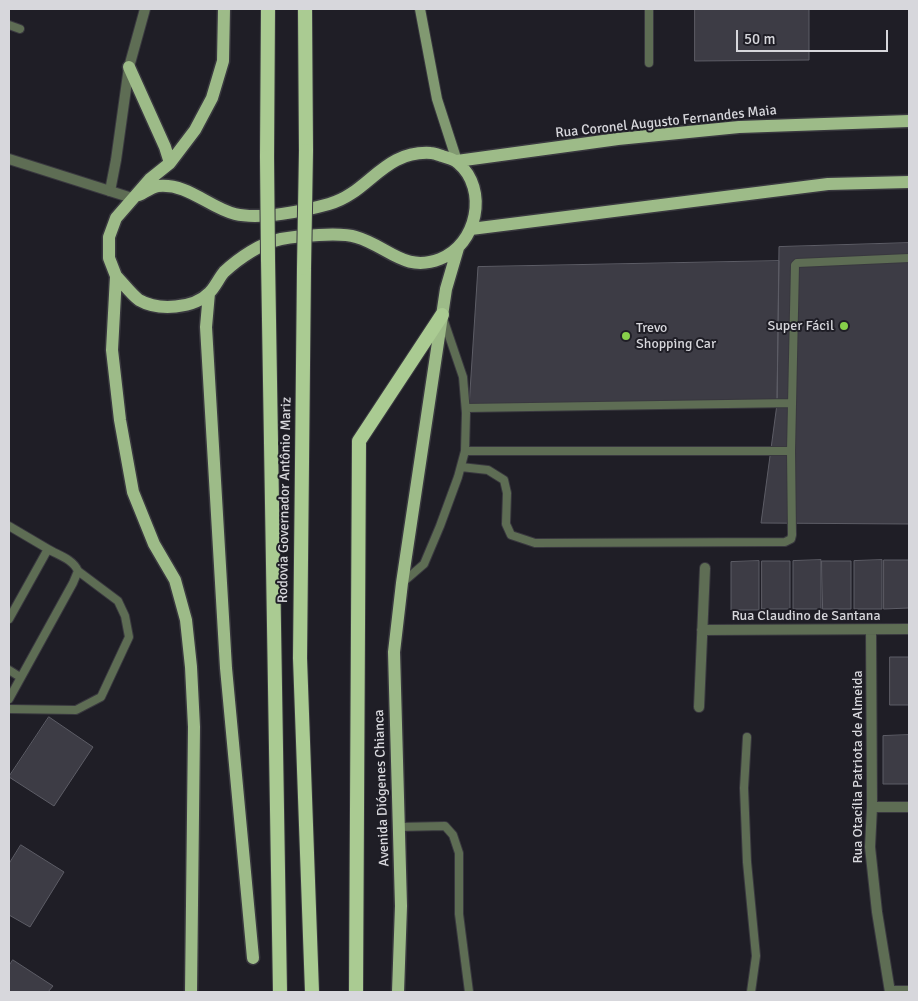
<!DOCTYPE html>
<meta charset="utf-8">
<style>
body{margin:0}
#map{position:relative;width:918px;height:1001px;overflow:hidden;background:#1f1e26;font-family:Signika,sans-serif}
canvas{display:block}
.frame{position:absolute;inset:0;border:10px solid #d7d7dc;pointer-events:none}
.scale{position:absolute;left:736px;top:30px;width:152px;height:22px;box-sizing:border-box;border:2px solid #d7d7dc;border-top:0;padding-left:6px;font-size:15px;line-height:18px;white-space:nowrap;color:#d7d7dc;-webkit-text-stroke:4px #1f1e26;paint-order:stroke}
</style>
<div id="map">
<canvas width="918" height="1001"></canvas>
<div class="frame"></div>
<div class="scale">50 m</div>
</div>
<script>
const g = document.querySelector('canvas').getContext('2d');
g.lineJoin = 'round';
function fillPath(path, color) { g.fillStyle = color; g.fill(path, 'evenodd'); }
function stroke(path, color, width, dash) { g.strokeStyle = color; g.lineWidth = width; g.lineCap = dash ? 'butt' : 'round'; g.setLineDash(dash || []); g.stroke(path); }
function write(font, color, halo, rows, align = 'center') {
  g.font = font + ' Signika,sans-serif'; g.lineWidth = 4; g.setLineDash([]); g.textBaseline = 'middle'; g.strokeStyle = halo; g.fillStyle = color; for (const [text, x, y, turn = 0] of rows) {
    g.save(); g.translate(x, y); g.rotate((+turn || 0) * Math.PI / 180); g.textAlign = isNaN(turn) ? turn : align; if (halo) g.strokeText(text, 0, 0); g.fillText(text, 0, 0); g.restore();
  }
}
const building = new Path2D(`
 M 695,9 L 809,9 L 809,60 L 695,61 Z
 M 909,243 L 909,524 L 761,523 L 777,404 L 779,247 Z
 M 779,261 L 777,404 L 469,407 L 478,267 Z
 M 821,560 L 821,609 L 793,609 L 793,561 Z
 M 882,560 L 882,609 L 854,609 L 854,561 Z
 M 884,560 L 909,560 L 909,608 L 884,609 Z
 M 759,561 L 759,610 L 731,610 L 731,562 Z
 M 762,561 L 790,561 L 790,609 L 762,609 Z
 M 822,561 L 851,561 L 851,609 L 823,609 Z
 M 890,657 L 909,657 L 909,705 L 890,705 Z
 M 49,717 L 93,747 L 54,806 L 9,777 Z
 M 909,735 L 909,784 L 883,784 L 883,736 Z
 M 21,845 L 64,872 L 30,927 L 9,915 L 9,864 Z
 M 13,960 L 53,986 L 48,992 L 9,992 L 9,966 Z`);
const service = new Path2D(`
 M 9,25 L 20,29
 M 649,63 L 649,9
 M 466,408 L 792,403
 M 465,451 L 791,451
 M 461,467 L 488,470 L 504,480 L 507,493 L 506,524 L 511,535 L 535,543 L 785,542 L 791,539 L 792,535 L 791,451 L 795,265 L 797,263 L 909,258
 M 9,526 L 48,549
 M 402,583 L 424,564 L 440,526 L 458,477 L 465,451 L 466,413 L 463,377 L 444,321
 M 9,619 L 48,549 C 58,555 73,559 78,571 L 73,583 L 9,699
 M 9,670 L 20,677
 M 9,709 L 76,710 L 101,697 L 129,637 L 125,616 L 118,601 L 78,571
 M 747,737 L 744,788 L 747,862 L 756,956 L 751,992
 M 398,827 L 445,826 L 453,835 L 459,853 L 459,914 L 469,992`);
const minor = new Path2D(`
 M 110,191 L 116,160 L 129,67 L 145,9
 M 702,630 L 909,629
 M 871,630 L 872,807 L 870,847 L 877,912 L 890,992
 M 699,707 L 705,568
 M 872,807 L 909,807
 M 890,991 L 909,991`);
const tertiary = new Path2D(`
 M 9,159 L 132,198`);
const secondary = new Path2D(`
 M 420,9 L 437,99 L 457,161`);
const primary = new Path2D(`
 M 129,67 L 165,147 L 170,163
 M 457,161 L 618,139 L 739,127 L 909,121
 M 471,229 L 828,184 L 909,182
 M 116,276 C 123,283 131,294 139,300 C 158,311 194,309 210,292 C 215,287 219,278 224,272 C 239,258 261,243 281,239 C 298,236 340,232 356,237 C 388,246 404,273 440,259 C 477,245 489,189 458,163 C 454,159 447,158 442,156 C 439,155 434,153 431,153 C 383,150 369,193 329,204 C 304,211 260,220 235,214 C 208,207 188,183 158,186 C 152,187 145,192 139,195
 M 209,293 L 206,327 L 226,668 L 253,958
 M 191,992 L 194,727 L 191,667 L 186,620 L 175,580 L 154,544 L 133,492 L 120,420 L 112,350 L 116,276 L 109,258 L 109,237 L 116,218 L 150,179 L 170,163 L 195,130 L 212,98 L 223,61 L 224,9
 M 398,992 L 401,906 L 394,652 L 402,583 L 446,289 L 458,248`);
const trunk = new Path2D(`
 M 305,9 L 306,151
 M 267,157 L 268,9
 M 268,259 L 280,992
 M 304,268 L 300,658 L 312,992
 M 356,992 L 359,441 L 442,315`);
const trunkBridge = new Path2D(`
 M 267,157 L 268,259
 M 304,268 L 306,151`);
const markers = [
 [844,326,5,"#87cf4a"],
 [626,336,5,"#87cf4a"]
];
const streetNames = [
 ["Rua Coronel Augusto Fernandes Maia",666,122,-6],
 ["Rodovia Governador Antônio Mariz",285,500,-89],
 ["Rua Claudino de Santana",806,616],
 ["Rua Otacília Patriota de Almeida",858,767,-90],
 ["Avenida Diógenes Chianca",382,788,-92]
];
const poiNames = [
 ["Super Fácil",834,326],
 ["Trevo",636,328,"left"],
 ["Shopping Car",636,344,"left"]
];
fillPath(building, '#3d3c45');
stroke(building, '#5d5d66', 1);
stroke(service, '#39383f', 10);
stroke(minor, '#39383f', 12);
stroke(tertiary, '#39383f', 12);
stroke(secondary, '#39383f', 12);
stroke(primary, '#39383f', 15);
stroke(trunk, '#39383f', 16);
stroke(service, '#5e6d54', 8);
stroke(minor, '#5e6d54', 10);
stroke(tertiary, '#5e6d54', 10);
stroke(secondary, '#819971', 10);
stroke(primary, '#9dbb88', 12);
stroke(trunk, '#aacb92', 14);
stroke(trunkBridge, '#39383f', 16, []);
stroke(trunkBridge, '#aacb92', 14);
for (const [x, y, r, color] of markers) { const dot = new Path2D(); dot.arc(x, y, r, 0, 2 * Math.PI); g.fillStyle = color; g.fill(dot); stroke(dot, '#1f1e26', 2); }
write('14px', '#d7d7dc', '#1f1e26', streetNames);
write('14px', '#d7d7dc', '#1f1e26', poiNames, 'right');
</script>
